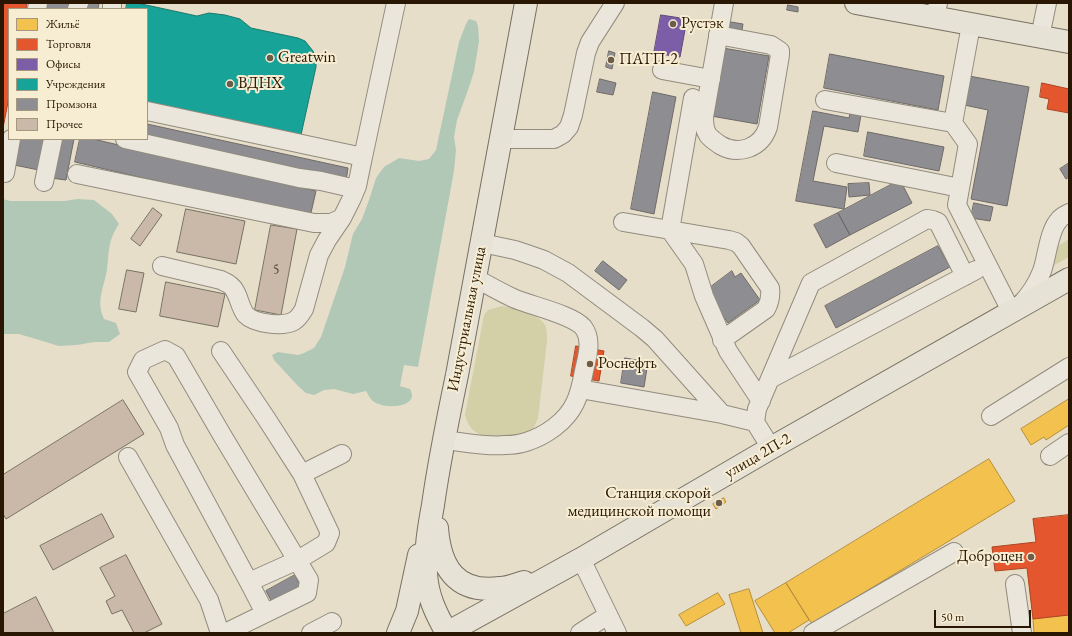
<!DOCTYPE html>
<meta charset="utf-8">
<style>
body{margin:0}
#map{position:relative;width:1072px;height:636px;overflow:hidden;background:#e6dec9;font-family:"EB Garamond",serif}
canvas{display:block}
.frame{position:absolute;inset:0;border:4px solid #291704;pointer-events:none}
.legend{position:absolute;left:8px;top:8px;width:140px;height:132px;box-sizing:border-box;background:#f7edd3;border:1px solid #a59780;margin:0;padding:5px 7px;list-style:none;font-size:12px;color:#291704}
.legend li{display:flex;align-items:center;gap:8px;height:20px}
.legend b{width:20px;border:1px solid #a59780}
.scale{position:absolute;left:934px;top:610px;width:97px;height:18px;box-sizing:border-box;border:2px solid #291704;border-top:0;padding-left:5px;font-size:12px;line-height:14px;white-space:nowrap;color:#291704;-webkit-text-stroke:3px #f7edd3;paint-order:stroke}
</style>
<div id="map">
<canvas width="1072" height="636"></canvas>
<div class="frame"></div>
<ul class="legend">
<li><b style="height:11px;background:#f2c14e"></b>Жильё</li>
<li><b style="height:11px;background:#e4572e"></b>Торговля</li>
<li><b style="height:11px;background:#7b5ea7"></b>Офисы</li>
<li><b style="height:11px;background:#17a398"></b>Учреждения</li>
<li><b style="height:11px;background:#8d8d92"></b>Промзона</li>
<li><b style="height:11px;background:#cab9a9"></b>Прочее</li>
</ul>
<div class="scale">50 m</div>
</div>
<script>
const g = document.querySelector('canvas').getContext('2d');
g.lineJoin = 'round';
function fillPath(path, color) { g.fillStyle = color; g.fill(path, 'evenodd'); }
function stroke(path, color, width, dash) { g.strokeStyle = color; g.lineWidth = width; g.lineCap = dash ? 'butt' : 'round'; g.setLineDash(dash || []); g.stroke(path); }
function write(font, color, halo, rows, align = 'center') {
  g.font = font + ' "EB Garamond",serif'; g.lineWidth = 4; g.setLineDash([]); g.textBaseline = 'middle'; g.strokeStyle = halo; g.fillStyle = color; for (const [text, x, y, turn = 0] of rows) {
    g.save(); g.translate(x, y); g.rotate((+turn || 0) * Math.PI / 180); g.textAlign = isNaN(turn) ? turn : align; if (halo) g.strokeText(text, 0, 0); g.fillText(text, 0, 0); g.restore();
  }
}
const green = new Path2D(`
 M 1069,239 L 1069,257 L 1053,266 L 1052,263 L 1058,246 Z
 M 502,306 C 514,308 539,314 545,325 C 547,330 547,336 547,341 L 538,418 C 535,424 534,430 528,434 C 522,438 514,436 507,437 C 487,437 471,438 465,415 L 484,315 L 488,310 Z`);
const water = new Path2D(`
 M 469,19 L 476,21 L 478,26 L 479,41 L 474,72 L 467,93 L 457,120 L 454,137 L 456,150 L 454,171 L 418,367 L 404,365 L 400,386 L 410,389 C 421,408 383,410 373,401 C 370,399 368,394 366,391 L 353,394 L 334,389 L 324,390 L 314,395 L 306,393 L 298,386 L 274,360 L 272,355 L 278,352 L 298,355 L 304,353 L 314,348 L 321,337 L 345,267 L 353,234 L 362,219 L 369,200 L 376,178 L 384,167 L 399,158 L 419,161 L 429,159 L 436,150 L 459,42 L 466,24 Z
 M 3,199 L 10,201 L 64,201 L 78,199 L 94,200 L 112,214 L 119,224 C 108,240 109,252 107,270 C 105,282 98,298 101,310 C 101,313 103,316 104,319 L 116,323 L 120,334 L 109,342 L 94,342 L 77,345 L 59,346 L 19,334 L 3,334 Z`);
const homes = new Path2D(`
 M 1069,399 L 1069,425 L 1046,440 L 1044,437 L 1031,445 L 1021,429 Z
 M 989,459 L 1015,501 L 812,624 L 786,583 Z
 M 724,498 L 726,502 L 716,509 L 713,504 Z
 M 786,583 L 809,620 L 788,633 L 775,633 L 755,601 Z
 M 749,589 L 763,633 L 741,633 L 729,595 Z
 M 718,593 L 725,604 L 686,626 L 679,615 Z
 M 1069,615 L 1069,633 L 1034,633 L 1033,619 Z`);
const shops = new Path2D(`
 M 3,3 L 27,3 L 26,9 L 9,9 L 9,97 L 3,128 Z
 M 1042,83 L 1069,89 L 1069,113 L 1047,109 L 1049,99 L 1040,97 Z
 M 576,346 L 604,351 L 599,381 L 571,376 Z
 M 1069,515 L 1069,615 L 1033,619 L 1027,568 L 995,571 L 992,547 L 1036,542 L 1033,519 Z`);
const offices = new Path2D(`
 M 661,15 L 687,19 L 680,57 L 654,53 Z`);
const public = new Path2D(`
 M 127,3 L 137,3 L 197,16 L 209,13 L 225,15 L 240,19 L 251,28 L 298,38 L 305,41 L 313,51 L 316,60 L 316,67 L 301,135 L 147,102 L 147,9 L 126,9 Z`);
const industry = new Path2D(`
 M 45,3 L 71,3 L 70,9 L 44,9 Z
 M 84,3 L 99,3 L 98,9 L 83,9 Z
 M 788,5 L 798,7 L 798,12 L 787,10 Z
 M 731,22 L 743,24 L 742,30 L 730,28 Z
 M 723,48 L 769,56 L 757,124 L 711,116 Z
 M 609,51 L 615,53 L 612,69 L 606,67 Z
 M 830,54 L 944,76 L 938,110 L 824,88 Z
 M 969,76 L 1029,87 L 1007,206 L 971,199 L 988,110 L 964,105 Z
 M 600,79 L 616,83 L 613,95 L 597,92 Z
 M 653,92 L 676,97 L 654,214 L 631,209 Z
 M 813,111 L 849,118 L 850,113 L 861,115 L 858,132 L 824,126 L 813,181 L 847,187 L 844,209 L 796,201 Z
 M 147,124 L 348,168 L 346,181 L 147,138 Z
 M 868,132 L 944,147 L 939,171 L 864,156 Z
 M 19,139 L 45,139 L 39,170 L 14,165 Z
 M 59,139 L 74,139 L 66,180 L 51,178 Z
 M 80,139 L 93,139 L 316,191 L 310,217 L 75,162 Z
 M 1069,163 L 1069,177 L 1066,179 L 1060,169 Z
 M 900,180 L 912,203 L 850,235 L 838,213 Z
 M 869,183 L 870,195 L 849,197 L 848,184 Z
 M 974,203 L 993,207 L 990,221 L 971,218 Z
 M 838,213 L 850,235 L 826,248 L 814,225 Z
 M 938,246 L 950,267 L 836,328 L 825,306 Z
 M 603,261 L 627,280 L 619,290 L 595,271 Z
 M 732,271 L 735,277 L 741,273 L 760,300 L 728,323 L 709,296 L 708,289 Z
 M 625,358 L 648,362 L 644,387 L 621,383 Z
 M 295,575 L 302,589 L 273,604 L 266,591 Z`);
const building = new Path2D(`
 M 153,208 L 162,215 L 140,246 L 131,239 Z
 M 186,209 L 245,221 L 236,264 L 177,252 Z
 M 271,225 L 297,229 L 281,315 L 255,310 Z
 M 127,270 L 144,273 L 136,312 L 119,309 Z
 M 166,282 L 225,294 L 218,327 L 160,316 Z
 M 123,400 L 144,434 L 6,519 L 3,514 L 3,475 Z
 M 102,514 L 114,537 L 53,570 L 40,546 Z
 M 126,555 L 162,624 L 144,633 L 134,633 L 122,610 L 112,614 L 106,601 L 115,596 L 100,568 Z
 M 36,597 L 54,633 L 3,633 L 3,614 Z`);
const minor = new Path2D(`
 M 37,9 L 38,3
 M 77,9 L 79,3
 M 112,9 L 112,3
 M 935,18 L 938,3
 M 971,25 L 953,123 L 968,144 L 957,205 L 1011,311
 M 718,35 L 771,45 L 780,51 L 780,55 L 768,127 C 761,148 739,156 720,145 C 716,142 711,139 708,135 C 704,129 704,123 704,117 L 724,3
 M 1040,37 L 1047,3
 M 662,70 L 711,79
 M 693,98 L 670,230 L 694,264 L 704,296 L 728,351 L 761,401
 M 825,100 L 953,123
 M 147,111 L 363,157 L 396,3
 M 125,139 L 299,178 L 321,181 L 356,189
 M 502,139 L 554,139 L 563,134 L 569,127 L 573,115 L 586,53 L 590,42 L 615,3
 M 836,163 L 960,188
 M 5,173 L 11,139
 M 77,174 L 314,223 L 331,223 L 342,218
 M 44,182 L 53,139
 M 623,222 L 729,240 L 736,242 L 741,246 L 770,288 C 771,296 770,302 766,309 L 722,340
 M 482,243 L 515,250 L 527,254 L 544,260 L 568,273 L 642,328 L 655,339 L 722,414
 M 162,266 L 221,280 C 224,282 228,283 230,285 C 239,292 239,307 246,315 C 255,324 283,327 294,321 C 299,318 301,314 304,309 L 319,255 L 327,240 L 342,218 L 352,198 L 357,186 L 363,157
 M 1020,305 C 1030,295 1037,284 1042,271 C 1047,257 1049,230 1059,220 C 1061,217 1065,215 1069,213
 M 221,351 L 266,418 L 302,474 L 330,533 L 326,543 L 298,560 L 249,582
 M 770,379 L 976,270
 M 580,389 L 722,414 L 755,422 L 771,448
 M 991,416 L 1069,367
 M 755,422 L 757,409 L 811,283 L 927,219 L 933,220 L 938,222 L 965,276
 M 444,440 C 463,442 487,447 505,445 C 512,445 520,444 526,442 C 545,436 566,422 575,403 C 580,393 582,382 584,371 C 587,357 593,340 583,327 C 571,314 531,306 513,298 C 500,292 488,285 475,278
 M 1050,456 L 1069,443
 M 128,457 L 209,600 L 220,633
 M 302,474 L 342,454
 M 581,559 L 617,633
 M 1015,584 L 1022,633
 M 225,633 L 307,593 L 309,580 L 222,435 L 176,356 L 165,350 L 143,360 L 137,372 L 169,428 L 175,445 L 251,586 L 265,613
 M 311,633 L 332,622
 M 580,633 L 608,615
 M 813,633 L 954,552`);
const major = new Path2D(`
 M 526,3 C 504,127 481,251 457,375 C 448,418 439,462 433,505 C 429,527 425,550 426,573 C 427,595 436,614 447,633 L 581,559 L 771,448 L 1069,279
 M 856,3 L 1069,42
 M 437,528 C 440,567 456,594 500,588 C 508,588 517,584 524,582
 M 398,633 L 407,611 L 419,555`);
const markers = [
 [673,24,4,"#6b5d49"],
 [270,58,4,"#6b5d49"],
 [611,60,4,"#6b5d49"],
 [230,84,4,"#6b5d49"],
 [590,364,4,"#6b5d49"],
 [719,503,4,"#6b5d49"],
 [1031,557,4,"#6b5d49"]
];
const numberNames = [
 ["5",276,270]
];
const poiNames = [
 ["Рустэк",681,24],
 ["Greatwin",278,58],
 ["ПАТП-2",619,60],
 ["ВДНХ",238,84],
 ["Роснефть",598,364],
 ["Станция скорой",711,494,"right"],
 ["медицинской помощи",711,512,"right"],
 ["Доброцен",1023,557,"right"]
];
const streetNames = [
 ["Индустриальная улица",467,319,-79],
 ["улица 2П-2",758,456,-30]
];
fillPath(green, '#d3cfa7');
fillPath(water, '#b2c8b6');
fillPath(homes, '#f2c14e');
stroke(homes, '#b68e38', 1);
fillPath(shops, '#e4572e');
stroke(shops, '#ac4421', 1);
fillPath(offices, '#7b5ea7');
stroke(offices, '#624976', 1);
fillPath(public, '#17a398');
stroke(public, '#1c796c', 1);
fillPath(industry, '#8d8d92');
stroke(industry, '#6f6a67', 1);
fillPath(building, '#cab9a9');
stroke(building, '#777163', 1);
stroke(minor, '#928c7e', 20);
stroke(major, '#777163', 24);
stroke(minor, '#eae6dc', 18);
stroke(major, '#e7e2d6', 22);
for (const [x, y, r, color] of markers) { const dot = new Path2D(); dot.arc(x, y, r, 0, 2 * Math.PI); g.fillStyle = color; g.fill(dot); stroke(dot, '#f7edd3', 1.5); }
write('14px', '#51402d', null, numberNames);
write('16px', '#291704', '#f7edd3', poiNames, 'left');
write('16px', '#291704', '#f7edd3', streetNames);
</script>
